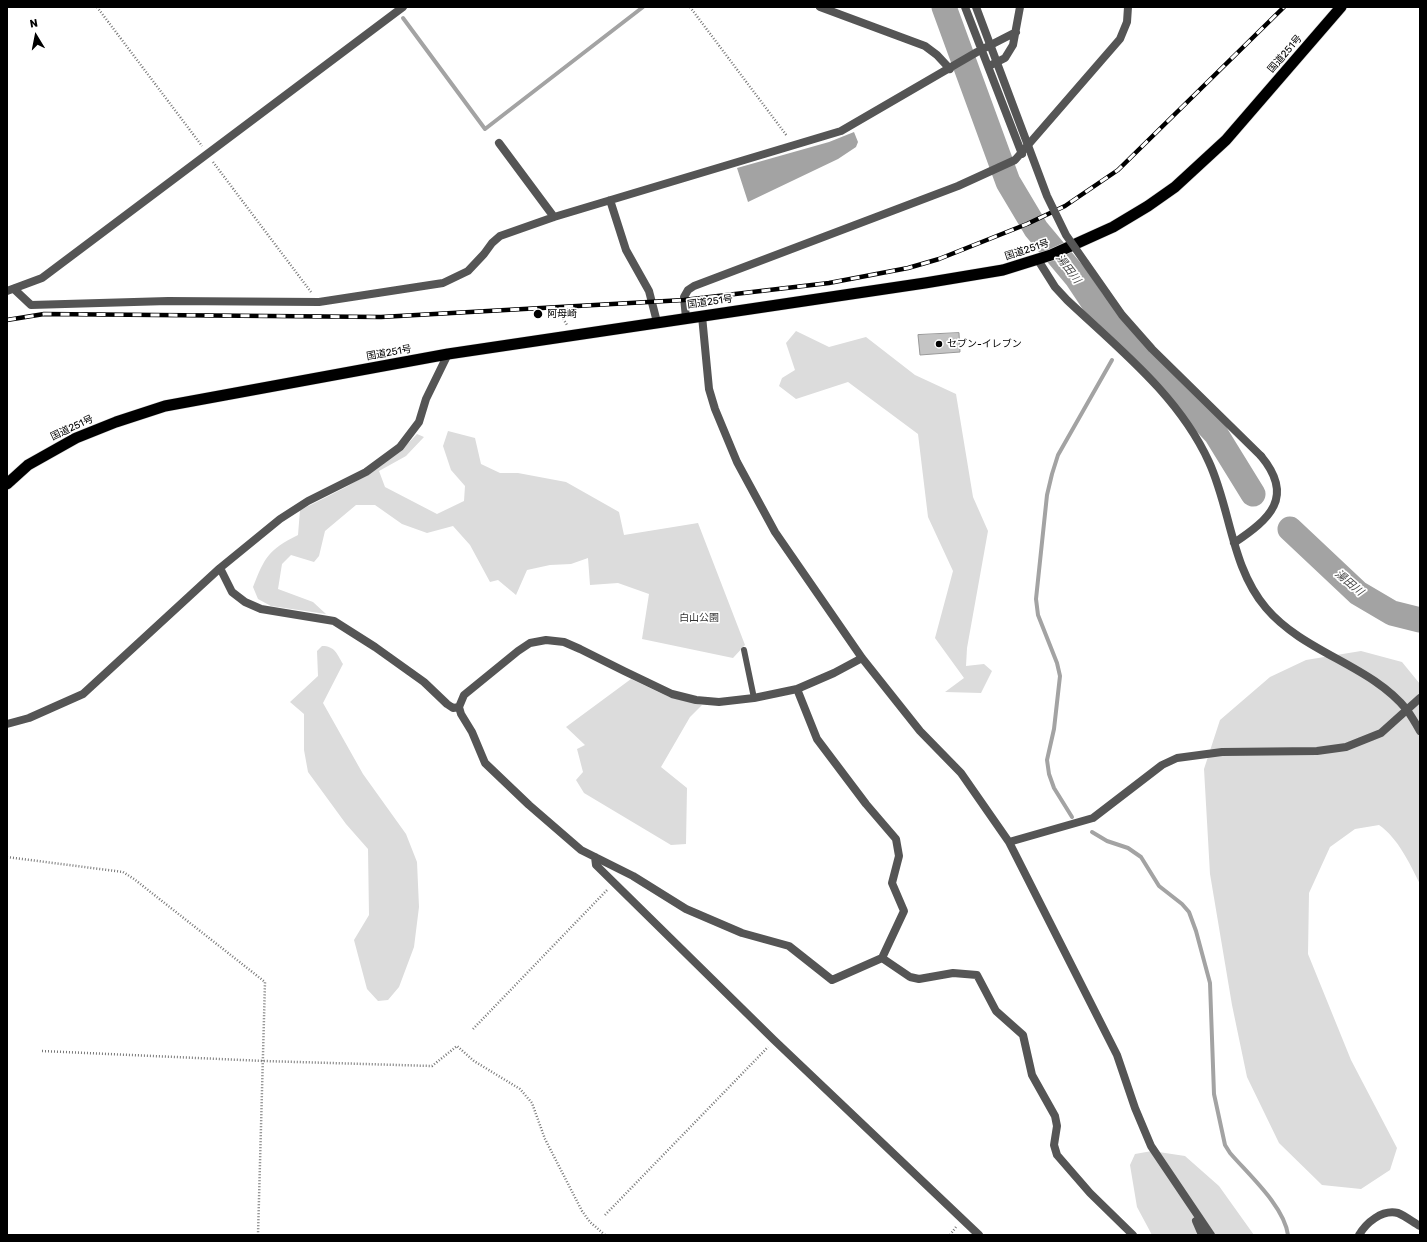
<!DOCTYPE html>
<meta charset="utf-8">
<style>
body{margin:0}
#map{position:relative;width:1427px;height:1242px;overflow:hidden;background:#fff;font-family:Rubik,sans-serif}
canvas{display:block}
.frame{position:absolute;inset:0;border:8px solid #000;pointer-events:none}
.north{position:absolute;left:16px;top:16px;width:40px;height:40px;-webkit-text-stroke:3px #fff;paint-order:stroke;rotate:350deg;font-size:11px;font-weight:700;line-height:16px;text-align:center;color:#000}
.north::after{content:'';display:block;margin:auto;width:14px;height:18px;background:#000;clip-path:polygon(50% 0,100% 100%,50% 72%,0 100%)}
</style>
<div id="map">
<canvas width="1427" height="1242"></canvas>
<div class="frame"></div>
<div class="north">N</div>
</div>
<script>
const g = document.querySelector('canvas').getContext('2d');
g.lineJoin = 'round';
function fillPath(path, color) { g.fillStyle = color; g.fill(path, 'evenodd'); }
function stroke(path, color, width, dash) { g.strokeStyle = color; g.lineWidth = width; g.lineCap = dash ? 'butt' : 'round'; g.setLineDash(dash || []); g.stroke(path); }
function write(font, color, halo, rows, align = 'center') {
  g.font = font + ' Rubik,"Noto Sans JP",sans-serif'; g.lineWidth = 3.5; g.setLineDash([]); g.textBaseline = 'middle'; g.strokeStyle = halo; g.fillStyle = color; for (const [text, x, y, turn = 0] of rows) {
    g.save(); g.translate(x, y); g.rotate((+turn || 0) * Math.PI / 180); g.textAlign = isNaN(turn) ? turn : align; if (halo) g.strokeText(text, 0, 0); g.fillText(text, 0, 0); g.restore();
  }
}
const green = new Path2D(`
 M 796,331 L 829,347 L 866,337 L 915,375 L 956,394 L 973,497 L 988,531 L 967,648 L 966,666 L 984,664 L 992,671 L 981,693 L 945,692 L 964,678 L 935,638 L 953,571 L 928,517 L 918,434 L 848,382 L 796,399 L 779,386 L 782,378 L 795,370 L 786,343 Z
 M 448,431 L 475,438 L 481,464 L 500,473 L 518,473 L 566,482 L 619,512 L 624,535 L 698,523 L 745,645 L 733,658 L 642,639 L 649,594 L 618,583 L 590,585 L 588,558 L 571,564 L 550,565 L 527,570 L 516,595 L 498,580 L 490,582 L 470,545 L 453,526 L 427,533 L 402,524 L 375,505 L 356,505 L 325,531 L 319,556 L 314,562 L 291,555 L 282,564 L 278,589 L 313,602 L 326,614 L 271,606 L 258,599 L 253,587 C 265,557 268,550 298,535 L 300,510 C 342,490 385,469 417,434 L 424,437 L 406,456 L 379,471 L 385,487 L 437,514 L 464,501 L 465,486 L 451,470 L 443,446 Z
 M 322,646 C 335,646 337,654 343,664 L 323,703 L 363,774 L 406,834 L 417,862 L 419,907 L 414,947 L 399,987 L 388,1000 L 378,1001 L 367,989 L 354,940 L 369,915 L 368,849 L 346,824 L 308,772 L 304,750 L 304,714 L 290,702 L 318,676 L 317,651 Z
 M 1361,651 L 1402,662 L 1420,684 L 1420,884 C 1410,864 1398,838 1379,825 L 1355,829 L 1330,847 L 1309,893 L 1308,954 L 1351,1060 L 1397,1148 L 1390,1170 L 1361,1189 L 1322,1185 L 1279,1143 L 1247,1077 L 1232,1005 L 1210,874 L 1204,769 L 1220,720 L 1270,677 L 1306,660 Z
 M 631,679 L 669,697 L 702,705 L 690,717 L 661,767 L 687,788 L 686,844 L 671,845 L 584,793 L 576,780 L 583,772 L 577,749 L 585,745 L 566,727 Z
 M 1152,1151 L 1185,1156 L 1219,1186 L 1254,1235 L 1152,1235 L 1137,1207 L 1130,1165 L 1135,1154 Z`);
const water = new Path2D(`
 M 854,132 L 858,142 L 856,147 L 838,159 L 748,202 L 737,168 L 829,142 Z`);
const stream = new Path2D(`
 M 403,18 L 485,129 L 643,7
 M 1122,342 L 1125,337
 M 1072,817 L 1054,788 L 1049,774 L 1047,760 L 1054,729 L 1060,676 L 1057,663 L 1038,615 L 1036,599 L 1047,495 L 1052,474 L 1058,455 L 1112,360
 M 1092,832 L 1107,841 L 1128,848 L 1141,857 L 1159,886 L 1182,904 L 1189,912 L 1196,931 L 1210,983 L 1214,1094 L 1225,1145 L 1230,1153 C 1249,1175 1284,1206 1288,1235`);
const river = new Path2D(`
 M 944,7 L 1008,182 L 1036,229 L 1077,278 L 1093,302 L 1216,434 L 1253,494
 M 1290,529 L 1358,593 L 1392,613 L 1420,620`);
const building = new Path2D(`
 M 959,333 L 960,352 L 920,355 L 918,335 Z`);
const path = new Path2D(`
 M 97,7 L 202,146
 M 690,7 L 787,136
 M 213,162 L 311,292
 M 555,317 L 562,317 L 567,325
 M 7,857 L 123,872 L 134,879 L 265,982 L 258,1235
 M 473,1029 L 608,889
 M 42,1051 L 264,1061 L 432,1066 L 457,1046 L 474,1061 L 520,1089 L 532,1103 L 545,1139 L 582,1211 L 590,1222 L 605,1235
 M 605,1215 L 768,1047
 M 950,1235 L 956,1227`);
const service = new Path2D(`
 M 744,650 L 754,698`);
const minor = new Path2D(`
 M 820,7 L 925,46 L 937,55 L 950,69
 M 965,7 L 1022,154
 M 991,65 L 1005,58 L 1013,45 L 1020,7
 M 499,143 L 554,217
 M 610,200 L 626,250 L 649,291 L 657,322
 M 14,289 L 31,305 L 168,301 L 319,302 L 443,283 L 468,271 L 484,254 L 492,243 L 500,236 L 554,217 L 841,131 L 977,52 L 1016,32
 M 702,316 L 709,389 L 715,409 L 737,462 L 775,532 L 862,658 L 920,731 L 961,773 L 1009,842 L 1117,1055 L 1135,1108 L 1151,1146 L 1211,1235
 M 686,318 L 684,297 L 688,290 L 694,286 L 958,186 L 1015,160 L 1120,39 L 1127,22 L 1128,7
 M 220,568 L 232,592 L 245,602 L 261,609 L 334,621 L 375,647 L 424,682 L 447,704 L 453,708 L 459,707
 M 797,689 L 817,739 L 866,804 L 896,839 L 899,856 L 892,883 L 904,911 L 882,958 L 832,980 L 789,946 L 742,933 L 686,909 L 633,876 L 581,850 L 529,805 L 485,763 L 472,732 L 461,714 L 459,707 L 464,695 L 518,651 L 530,643 L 546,640 L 564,642 L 580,649 L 624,671 L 672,694 L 696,700 L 719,702 L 754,698 L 797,689 L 834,673 L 862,658
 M 7,724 L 29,718 L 83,694 L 220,568 L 280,519 L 308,501 L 366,472 L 400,447 L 419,422 L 426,399 L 448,354
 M 1009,842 L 1093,818 L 1162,765 L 1177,758 L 1222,752 L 1317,751 L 1346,747 L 1381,733 L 1420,698
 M 595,857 L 596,865 L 774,1040 L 979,1235
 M 882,958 L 910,977 L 919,979 L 953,973 L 977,975 L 996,1011 L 1023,1035 L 1032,1075 L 1055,1116 L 1057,1126 L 1054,1145 L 1057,1155 L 1090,1193 L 1133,1235
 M 1196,1221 L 1202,1235
 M 1359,1235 C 1366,1223 1382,1209 1398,1213 C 1405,1216 1413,1222 1420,1226`);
const tertiary = new Path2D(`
 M 1038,260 L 1055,287 L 1067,300 C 1119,349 1179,396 1209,462 C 1231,510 1231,567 1266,608 C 1304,653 1371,665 1407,710 C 1412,717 1416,724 1420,731
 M 7,291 L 42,278 L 403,7
 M 1234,543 C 1270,519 1295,497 1261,456`);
const trunk = new Path2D(`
 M 7,484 L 28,465 L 76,438 L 116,422 L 165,406 L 448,354 L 925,283 L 1003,270 L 1051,255 L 1113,227 L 1148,206 L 1175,187 L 1226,140 L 1341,7`);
const rail = new Path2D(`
 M 7,320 L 44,314 L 381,317 L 684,300 L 829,283 L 908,268 L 939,259 L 1027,224 L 1065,206 L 1118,170 L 1284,7`);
const tertiaryBridge = new Path2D(`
 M 976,7 L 1047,196 L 1066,235 L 1122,315 L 1152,349 L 1261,456`);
const markers = [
 [538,314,5,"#000"],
 [939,344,4,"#000"]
];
const streetNames = [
 ["国道251号",1285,54,-49],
 ["国道251号",1027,250,-18],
 ["国道251号",710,302,-8],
 ["国道251号",389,353,-10],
 ["国道251号",72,428,-25]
];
const poiNames = [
 ["阿母崎",547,314],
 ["セブン-イレブン",947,344]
];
const parkNames = [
 ["白山公園",699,618]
];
const waterNames = [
 ["湯田川",1068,269,53],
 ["湯田川",1349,583,40]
];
fillPath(green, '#dcdcdc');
fillPath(water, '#a3a3a3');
stroke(stream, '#a3a3a3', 4);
stroke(river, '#a3a3a3', 25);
fillPath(building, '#c4c4c4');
stroke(building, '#999', 1);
stroke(trunk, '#dbdbdb', 12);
stroke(path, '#777', 2.5, [1, 2]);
stroke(service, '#555', 6);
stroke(minor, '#555', 8);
stroke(tertiary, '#555', 8);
stroke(trunk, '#000', 11);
stroke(rail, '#000', 4.5);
stroke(rail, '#fff', 3, [9]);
stroke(tertiaryBridge, '#555', 8);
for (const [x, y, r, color] of markers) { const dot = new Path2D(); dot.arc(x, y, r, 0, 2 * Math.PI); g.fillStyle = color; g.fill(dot); stroke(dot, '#fff', 1.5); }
write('10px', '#000', '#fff', streetNames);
write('10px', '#000', '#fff', poiNames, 'left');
write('10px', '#333', '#fff', parkNames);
write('italic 11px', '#444', '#fff', waterNames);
</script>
